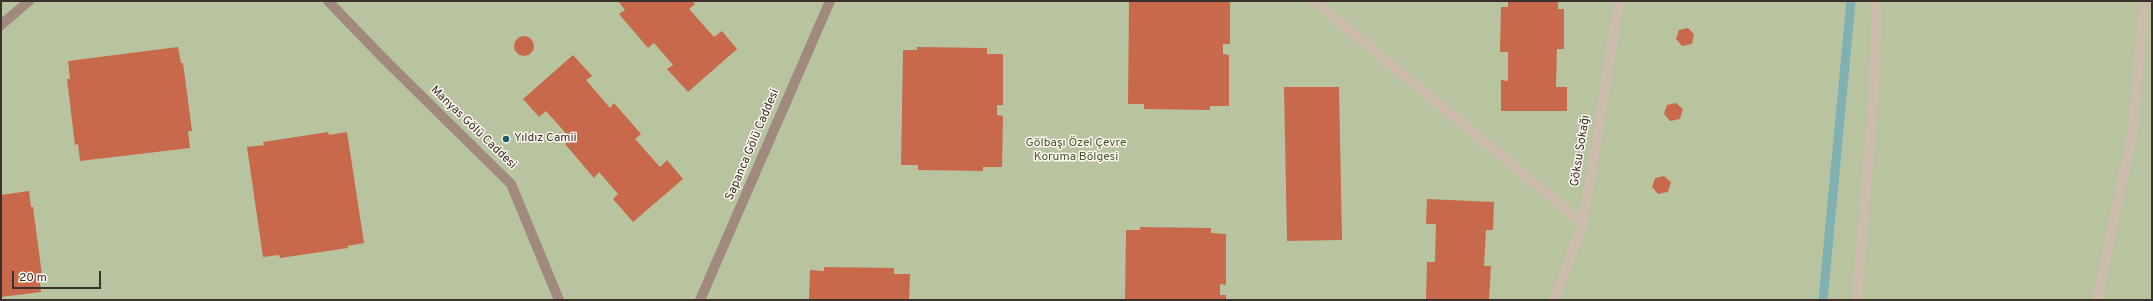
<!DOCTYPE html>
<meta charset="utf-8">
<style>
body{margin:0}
#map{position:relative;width:2153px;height:301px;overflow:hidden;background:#f4ebe1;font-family:Overpass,sans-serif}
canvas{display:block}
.frame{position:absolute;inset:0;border:2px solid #3b302b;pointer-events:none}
.scale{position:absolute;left:12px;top:271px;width:89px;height:18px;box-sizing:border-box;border:2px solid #3b302b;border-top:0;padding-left:5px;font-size:12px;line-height:14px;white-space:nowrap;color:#3b302b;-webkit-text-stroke:3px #fbf5ee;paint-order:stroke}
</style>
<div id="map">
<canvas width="2153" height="301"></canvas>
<div class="frame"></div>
<div class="scale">20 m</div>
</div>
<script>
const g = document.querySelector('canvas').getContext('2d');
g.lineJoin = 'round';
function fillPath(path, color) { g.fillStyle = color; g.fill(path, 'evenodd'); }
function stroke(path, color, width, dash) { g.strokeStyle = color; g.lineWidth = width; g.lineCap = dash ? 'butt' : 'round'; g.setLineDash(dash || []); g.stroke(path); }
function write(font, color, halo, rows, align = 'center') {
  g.font = font + ' Overpass,sans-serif'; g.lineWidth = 3; g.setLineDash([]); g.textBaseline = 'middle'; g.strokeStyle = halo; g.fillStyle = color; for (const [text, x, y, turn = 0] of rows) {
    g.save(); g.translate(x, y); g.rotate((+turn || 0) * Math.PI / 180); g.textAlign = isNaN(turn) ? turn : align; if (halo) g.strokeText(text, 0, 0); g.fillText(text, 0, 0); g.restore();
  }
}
const green = new Path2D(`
 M 1,1 L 2152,1 L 2152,300 L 1,300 Z`);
const stream = new Path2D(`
 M 1823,300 L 1851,1`);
const building = new Path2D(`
 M 618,1 L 692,1 L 695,4 L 689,9 L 714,37 L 722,31 L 737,49 L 688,92 L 667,69 L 673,65 L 654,43 L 648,48 L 619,14 L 625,10 Z
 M 1129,1 L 1230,1 L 1230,44 L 1223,44 L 1223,54 L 1229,55 L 1229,106 L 1210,106 L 1210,110 L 1144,109 L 1144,104 L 1128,104 Z
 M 1508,1 L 1558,1 L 1558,9 L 1564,9 L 1564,49 L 1557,49 L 1556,87 L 1567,87 L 1567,111 L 1501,111 L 1501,80 L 1508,81 L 1508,52 L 1500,52 L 1501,7 L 1508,7 Z
 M 1688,28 L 1694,34 L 1692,44 L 1682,46 L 1676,39 L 1679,30 Z
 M514 46a10 10 0 1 1 20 0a10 10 0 1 1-20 0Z
 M 178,47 L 181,63 L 183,63 L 192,131 L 188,131 L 190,148 L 80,161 L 78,144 L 75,145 L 67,79 L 70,79 L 68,61 Z
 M 917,47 L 987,48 L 987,54 L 1003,54 L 1003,105 L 997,105 L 997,115 L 1003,116 L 1002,167 L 983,167 L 983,171 L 918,170 L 918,165 L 901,165 L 903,50 L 917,50 Z
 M 573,55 L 592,76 L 586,80 L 610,108 L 614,103 L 641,134 L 635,139 L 660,167 L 667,160 L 683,179 L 633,222 L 613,199 L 618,194 L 599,172 L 594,178 L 565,144 L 571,139 L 546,111 L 539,117 L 523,99 Z
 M 1284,87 L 1339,87 L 1342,240 L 1287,241 Z
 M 1676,103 L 1683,109 L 1680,119 L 1670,121 L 1664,114 L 1667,105 Z
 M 328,132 L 329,135 L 347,132 L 364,243 L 347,246 L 348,248 L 280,258 L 279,255 L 263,257 L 247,147 L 264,145 L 263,142 Z
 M 1664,176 L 1671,182 L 1668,192 L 1658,194 L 1652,187 L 1655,178 Z
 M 29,191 L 31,207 L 33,207 L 42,275 L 39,275 L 41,292 L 1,297 L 1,195 Z
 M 1427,199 L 1494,202 L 1493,230 L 1486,230 L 1484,266 L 1491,266 L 1489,300 L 1426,300 L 1427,262 L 1435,262 L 1436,224 L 1426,224 Z
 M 1140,227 L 1211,228 L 1211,233 L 1226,234 L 1226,285 L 1220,284 L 1220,295 L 1226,295 L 1226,300 L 1125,300 L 1126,230 L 1140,230 Z
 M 824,267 L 894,268 L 894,274 L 910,274 L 909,300 L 809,300 L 810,270 L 824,271 Z`);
const street = new Path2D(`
 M 1314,1 L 1583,224
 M 1554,300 L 1583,224 L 1619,1
 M 1857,300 L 1874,90 L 1877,1
 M 2097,300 L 2133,130 L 2144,1`);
const secondary = new Path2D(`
 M 328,1 L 386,61 L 511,184 L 559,300
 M 1,25 L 29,1
 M 700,300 L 830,1`);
const markers = [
 [506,139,4,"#1f5a5e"]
];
const streetNames = [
 ["Manyas Gölü Caddesi",473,128,44],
 ["Sapanca Gölü Caddesi",753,145,-67],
 ["Göksu Sokağı",1581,151,-81]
];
const poiNames = [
 ["Yıldız Camii",514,139]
];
const parkNames = [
 ["Gölbaşı Özel Çevre",1076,144],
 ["Koruma Bölgesi",1076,158]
];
fillPath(green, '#b8c4a0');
stroke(stream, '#7fb0b2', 9);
fillPath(building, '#c8694b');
stroke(street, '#cdbbac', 10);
stroke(secondary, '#a18a7d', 10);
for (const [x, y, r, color] of markers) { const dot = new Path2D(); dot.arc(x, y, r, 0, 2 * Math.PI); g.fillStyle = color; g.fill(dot); stroke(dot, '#fbf5ee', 1.5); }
write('12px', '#3b302b', '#fbf5ee', streetNames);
write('12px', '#3b302b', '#fbf5ee', poiNames, 'left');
write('12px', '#4a5a2e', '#fbf5ee', parkNames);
</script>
